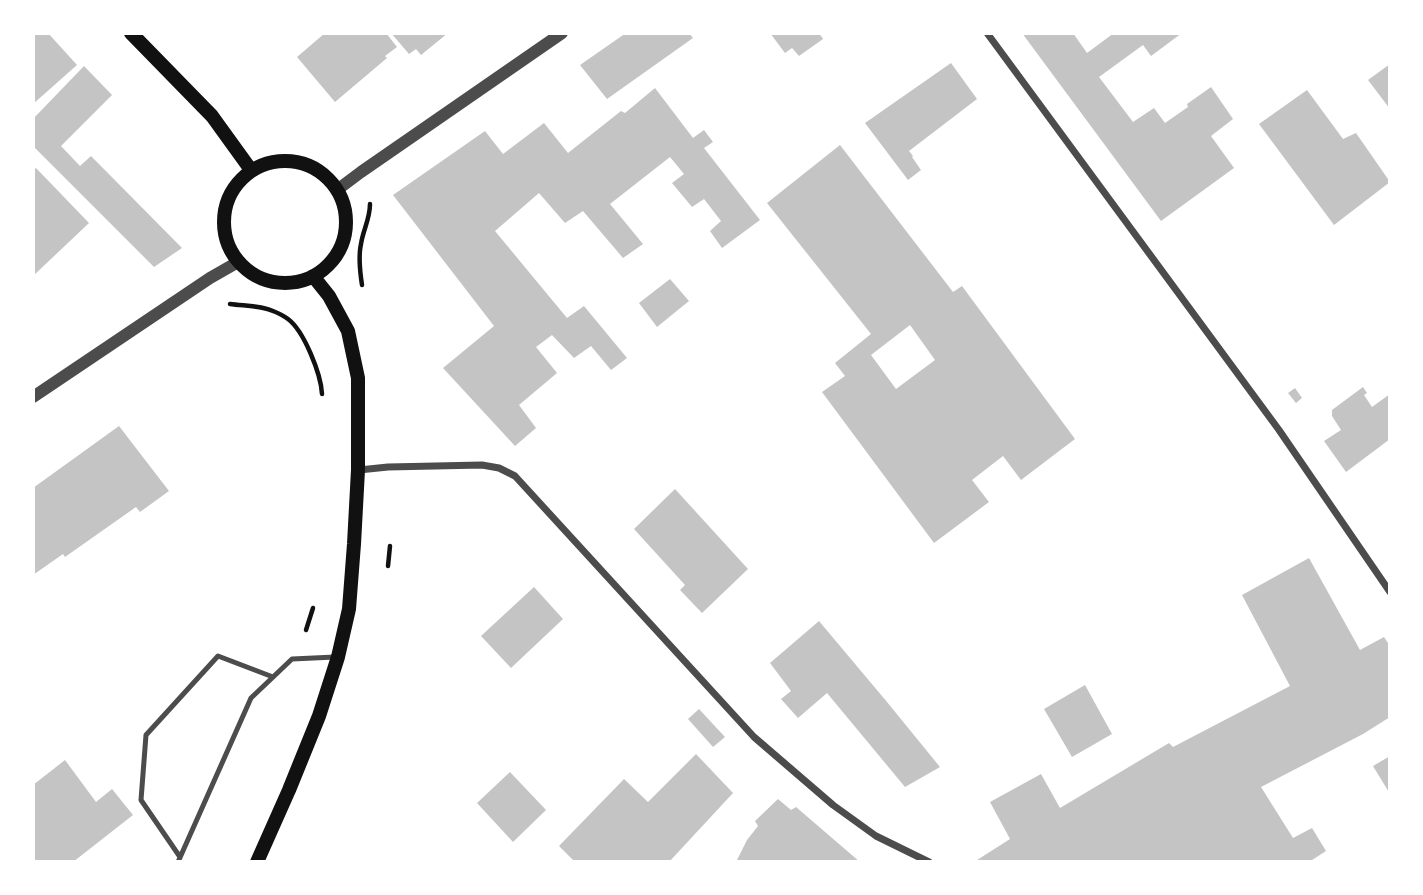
<!DOCTYPE html>
<style>
body{margin:0}
#map{position:relative;width:1423px;height:895px;overflow:hidden;background:#fff;font-family:"DM Sans",sans-serif}
canvas{display:block}
.frame{position:absolute;inset:0;border:35px solid #fff;pointer-events:none}
</style>
<div id="map">
<canvas width="1423" height="895"></canvas>
<div class="frame"></div>
</div>
<script>
const g = document.querySelector('canvas').getContext('2d');
g.lineJoin = 'round';
function fillPath(path, color) { g.fillStyle = color; g.fill(path, 'evenodd'); }
function stroke(path, color, width, dash) { g.strokeStyle = color; g.lineWidth = width; g.lineCap = dash ? 'butt' : 'round'; g.setLineDash(dash || []); g.stroke(path); }
const building = new Path2D(`
 M 33,33 L 48,33 L 77,65 L 33,104 Z
 M 325,33 L 386,33 L 397,47 L 385,56 L 387,58 L 335,102 L 297,57 Z
 M 391,33 L 448,33 L 421,55 L 416,49 L 409,54 Z
 M 626,33 L 689,33 L 693,38 L 607,99 L 580,65 Z
 M 770,33 L 819,33 L 823,39 L 799,56 L 792,48 L 785,53 Z
 M 1022,33 L 1073,33 L 1087,53 L 1114,33 L 1182,33 L 1151,56 L 1143,45 L 1099,77 L 1133,122 L 1154,108 L 1165,123 L 1188,107 L 1187,104 L 1211,87 L 1233,119 L 1211,136 L 1234,168 L 1161,221 Z
 M 951,63 L 977,99 L 909,151 L 913,156 L 912,157 L 921,170 L 908,180 L 865,123 Z
 M 1390,64 L 1390,109 L 1368,80 Z
 M 84,66 L 112,95 L 61,146 L 80,166 L 91,156 L 182,248 L 154,267 L 33,146 L 33,119 Z
 M 655,88 L 693,138 L 704,130 L 713,142 L 704,148 L 760,220 L 722,248 L 710,231 L 721,221 L 704,199 L 692,207 L 672,183 L 684,174 L 670,157 L 610,204 L 643,244 L 623,258 L 583,211 L 565,223 L 539,193 L 495,231 L 567,318 L 584,306 L 627,358 L 611,370 L 591,346 L 574,358 L 552,335 L 536,347 L 557,373 L 519,405 L 536,428 L 515,446 L 443,368 L 494,326 L 393,195 L 485,131 L 503,154 L 544,123 L 568,153 L 621,111 L 625,113 Z
 M 1307,90 L 1343,139 L 1356,133 L 1390,182 L 1334,225 L 1259,124 Z
 M 840,145 L 953,292 L 962,286 L 1075,439 L 1021,480 L 1003,456 L 972,480 L 989,502 L 934,543 L 822,392 L 845,376 L 835,363 L 871,334 L 767,203 ZM 910,325 L 935,360 L 896,389 L 871,355 Z
 M 36,168 L 89,223 L 33,276 L 33,171 Z
 M 670,279 L 689,301 L 657,327 L 639,303 Z
 M 1363,387 L 1367,393 L 1364,395 L 1372,407 L 1390,394 L 1390,439 L 1346,472 L 1324,441 L 1341,430 L 1332,416 L 1332,410 Z
 M 1295,388 L 1302,398 L 1296,403 L 1288,393 Z
 M 119,426 L 169,491 L 140,512 L 136,507 L 65,557 L 63,554 L 33,575 L 33,488 Z
 M 675,489 L 748,569 L 702,613 L 680,590 L 685,585 L 634,529 Z
 M 1309,558 L 1360,650 L 1384,637 L 1390,646 L 1390,717 L 1363,734 L 1261,787 L 1293,838 L 1312,828 L 1326,851 L 1309,862 L 974,862 L 1010,839 L 990,802 L 1041,774 L 1060,808 L 1169,743 L 1173,747 L 1290,686 L 1242,595 Z
 M 534,587 L 563,619 L 511,668 L 481,636 Z
 M 819,621 L 887,702 L 940,767 L 905,787 L 827,693 L 798,718 L 781,699 L 791,691 L 770,663 Z
 M 1085,685 L 1112,734 L 1072,757 L 1044,709 Z
 M 699,709 L 725,737 L 713,747 L 688,719 Z
 M 696,754 L 733,793 L 669,862 L 575,862 L 559,846 L 624,779 L 648,802 Z
 M 1390,756 L 1390,794 L 1373,766 Z
 M 65,760 L 96,802 L 112,789 L 133,815 L 73,862 L 33,862 L 33,785 Z
 M 510,772 L 546,810 L 513,842 L 477,803 Z
 M 778,799 L 791,810 L 796,807 L 860,862 L 736,862 L 747,840 L 758,826 L 755,821 Z`);
const path = new Path2D(`
 M 362,285 C 360,272 358,257 361,244 C 363,230 370,219 370,204
 M 230,304 C 244,306 260,305 273,311 C 278,313 284,316 288,319 C 304,331 321,374 322,394
 M 388,566 L 390,546
 M 306,630 L 313,608`);
const service = new Path2D(`
 M 180,857 L 141,800 L 146,735 L 218,656 L 273,677
 M 178,862 L 251,698 L 292,659 L 335,657`);
const minor = new Path2D(`
 M 987,33 L 1279,430 L 1390,592
 M 359,470 L 388,467 L 482,465 L 499,468 L 515,476 L 754,737 L 833,805 L 876,836 L 929,862`);
const tertiary = new Path2D(`
 M 337,190 L 361,172 L 562,33
 M 33,397 L 210,278 L 238,262`);
const secondary = new Path2D(`
 M 131,33 L 212,116 L 251,170
 M224 222a61 61 0 1 1 122 0a61 61 0 1 1-122 0Z
 M 257,862 L 289,790 L 319,716 L 338,657 L 349,609 L 354,544 L 358,470 L 358,378 L 348,331 L 329,296 L 313,276`);
fillPath(building, '#c4c4c4');
stroke(path, '#111', 4.5);
stroke(service, '#4c4c4c', 5);
stroke(minor, '#4c4c4c', 7);
stroke(tertiary, '#4c4c4c', 12);
stroke(secondary, '#111', 14);
</script>
